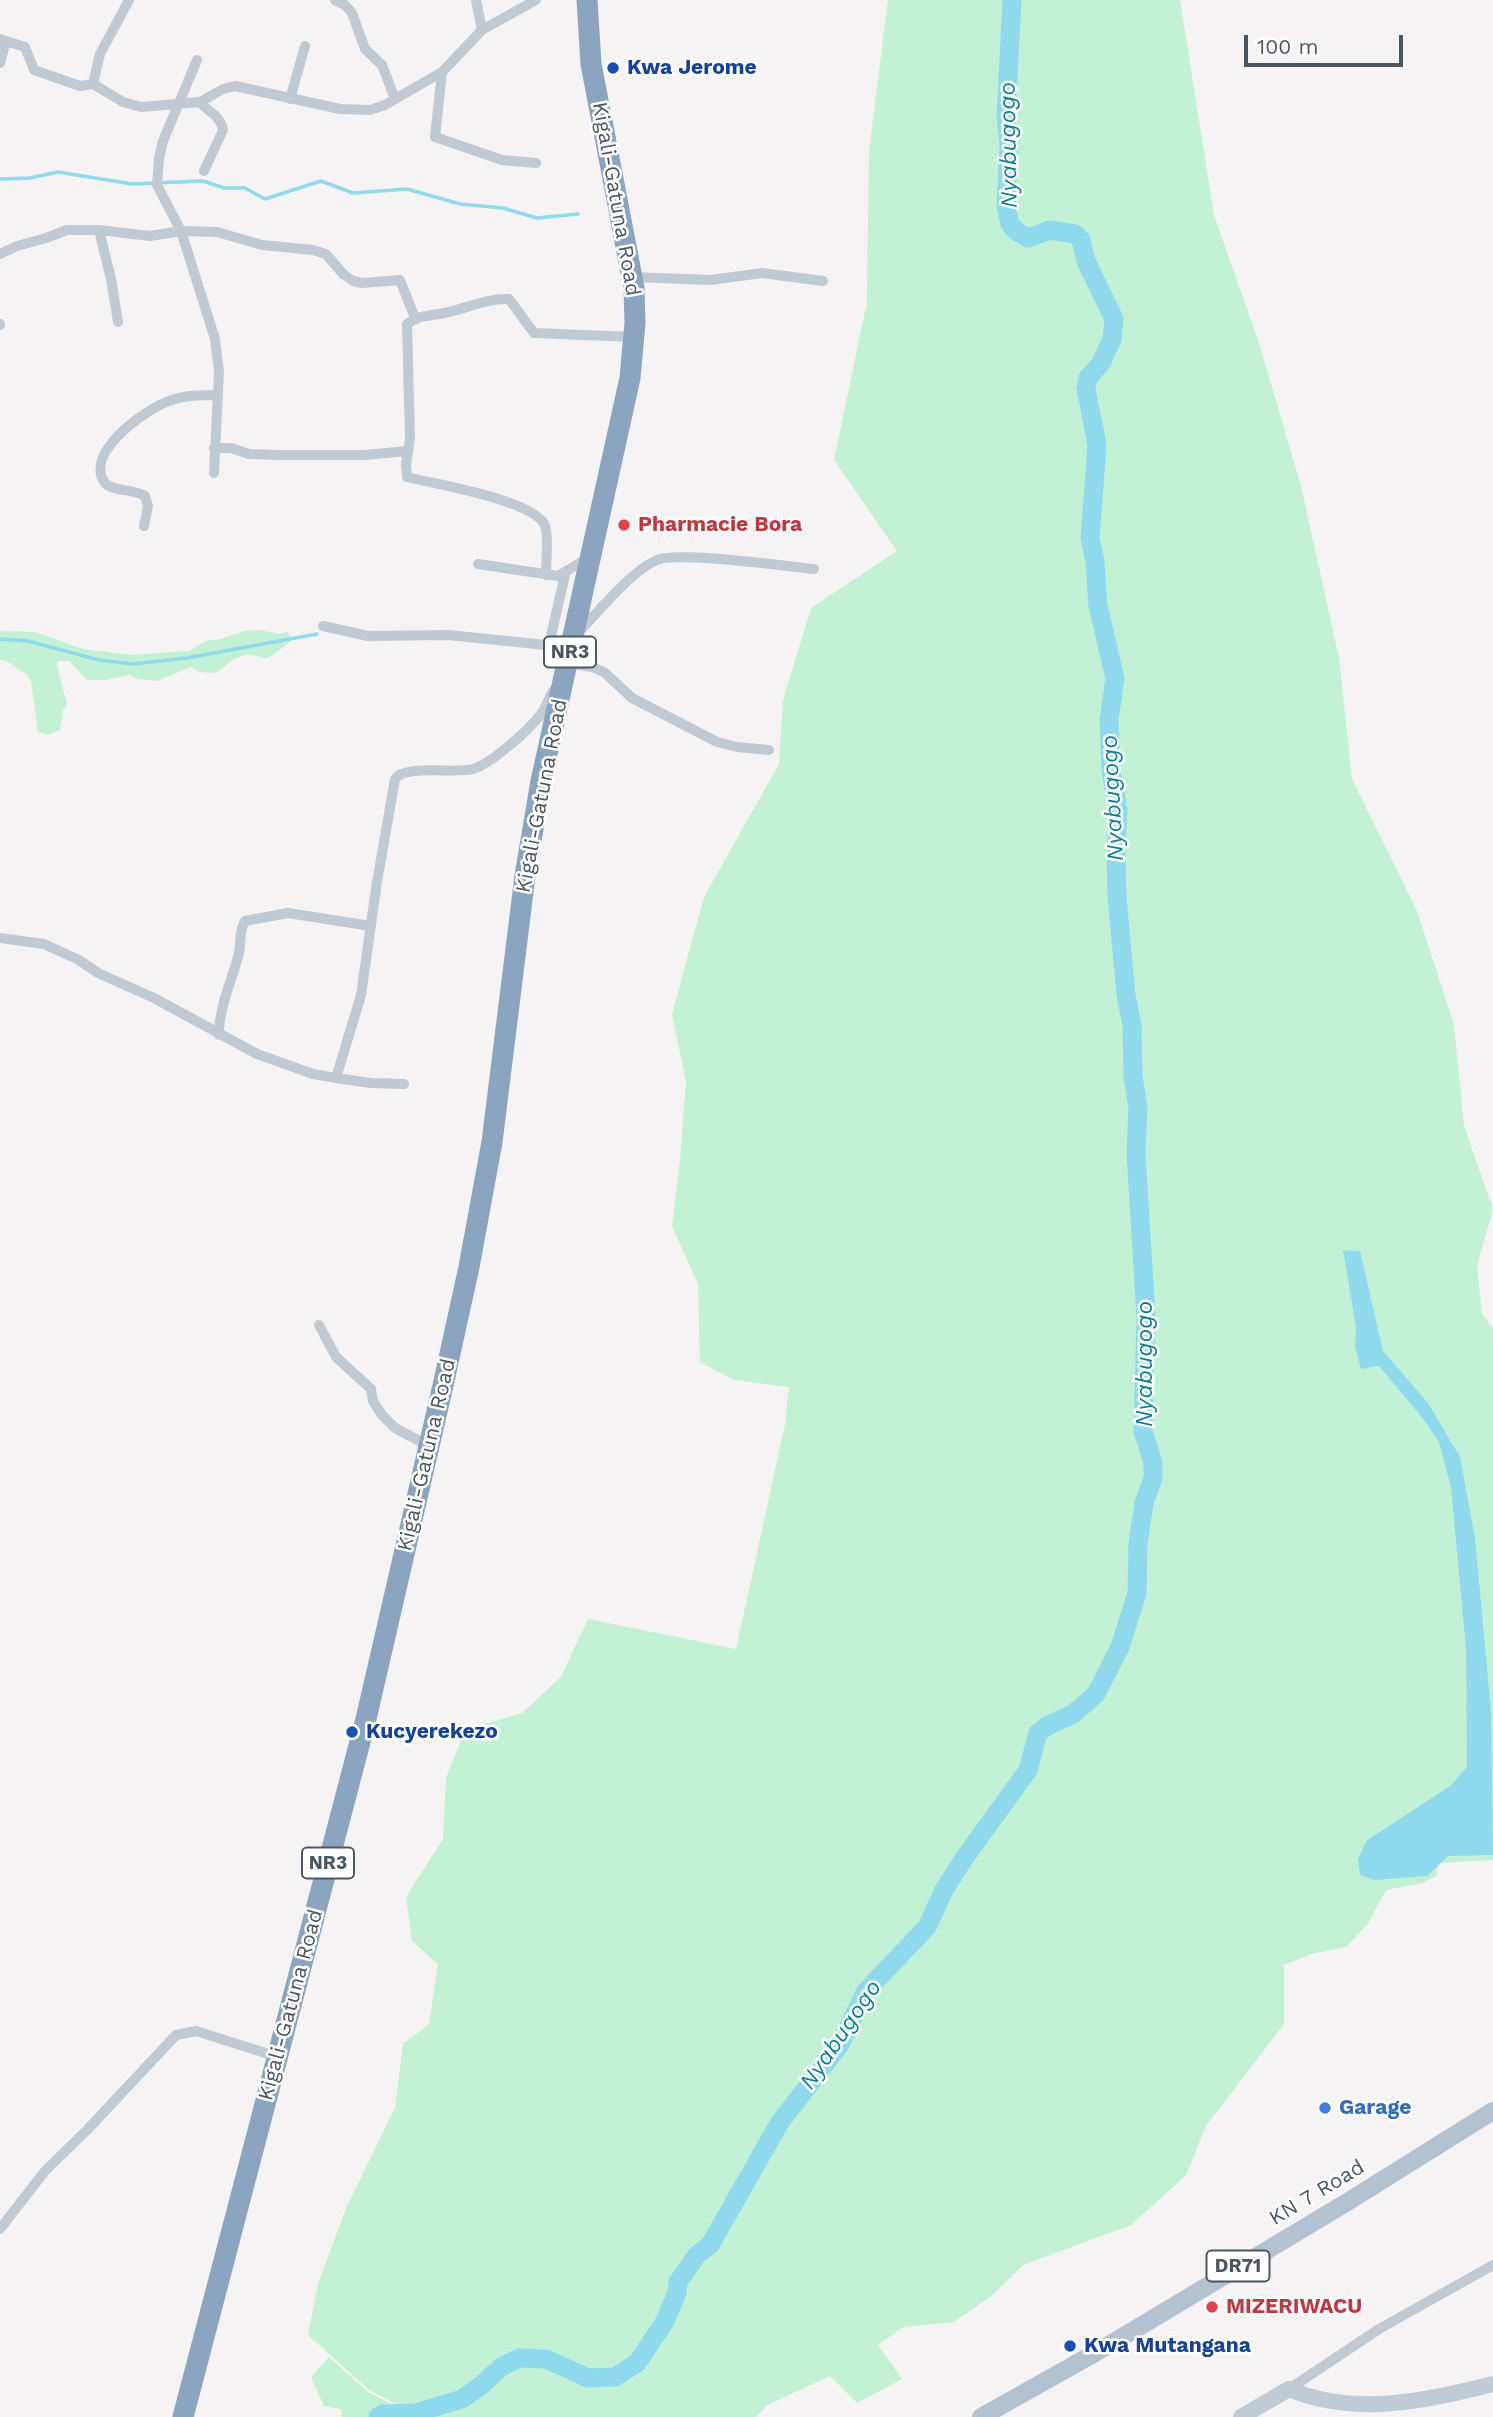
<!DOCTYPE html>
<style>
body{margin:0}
#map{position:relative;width:1493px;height:2417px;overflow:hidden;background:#f5f3f3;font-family:"Work Sans",sans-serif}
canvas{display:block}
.scale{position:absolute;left:1244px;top:35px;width:159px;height:32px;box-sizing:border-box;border:4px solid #4a5661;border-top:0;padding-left:9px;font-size:21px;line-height:24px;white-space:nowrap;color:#4a5661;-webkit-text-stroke:5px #fff;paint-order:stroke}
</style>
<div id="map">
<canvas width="1493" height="2417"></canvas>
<div class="scale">100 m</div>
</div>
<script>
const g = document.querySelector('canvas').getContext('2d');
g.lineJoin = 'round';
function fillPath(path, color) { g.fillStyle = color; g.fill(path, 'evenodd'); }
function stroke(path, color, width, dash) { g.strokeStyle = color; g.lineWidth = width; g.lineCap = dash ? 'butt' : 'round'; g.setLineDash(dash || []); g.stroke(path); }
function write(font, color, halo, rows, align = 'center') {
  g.font = font + ' "Work Sans",sans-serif'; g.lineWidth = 5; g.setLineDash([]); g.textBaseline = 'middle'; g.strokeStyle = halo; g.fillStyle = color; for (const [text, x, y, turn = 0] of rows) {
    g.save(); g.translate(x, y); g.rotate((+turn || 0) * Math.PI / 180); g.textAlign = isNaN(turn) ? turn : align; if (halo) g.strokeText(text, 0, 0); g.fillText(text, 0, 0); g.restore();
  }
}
const green = new Path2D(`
 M 888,0 L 1180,0 L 1214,215 L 1260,346 L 1302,490 L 1339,658 L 1352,779 L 1417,911 L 1454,1025 L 1464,1126 L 1493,1209 L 1477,1266 L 1482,1314 L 1493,1329 L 1493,1860 L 1438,1863 L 1437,1875 L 1423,1883 L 1386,1890 L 1367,1925 L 1346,1947 L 1311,1954 L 1284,1965 L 1284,2024 L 1206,2126 L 1186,2175 L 1131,2225 L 1023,2265 L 990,2297 L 954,2322 L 903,2327 L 878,2345 L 902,2379 L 857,2403 L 830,2376 L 767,2405 L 756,2417 L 420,2417 L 369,2390 L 308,2335 L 318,2284 L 346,2208 L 395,2108 L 403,2044 L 429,2024 L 438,1964 L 412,1941 L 406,1897 L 443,1839 L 446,1778 L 465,1730 L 522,1713 L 561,1677 L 588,1619 L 736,1649 L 785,1424 L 789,1387 L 734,1380 L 700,1362 L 698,1284 L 672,1226 L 680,1160 L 686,1082 L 672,1014 L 704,897 L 779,764 L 783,700 L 811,608 L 897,551 L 834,460 L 867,302 L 869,151 Z
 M 259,630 L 280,634 L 287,632 L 293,638 C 291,642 271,657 267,658 C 257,659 254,651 239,657 C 231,660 223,668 216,673 L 199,672 L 191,667 L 157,681 L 137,679 L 130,675 L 105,680 L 87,680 L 69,661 L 58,661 L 57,666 L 67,704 L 63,710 L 60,730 L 49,735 L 38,732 L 31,681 L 24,672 C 15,670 10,660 0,660 L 0,631 L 35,632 L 83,649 L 132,655 L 189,651 L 206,641 L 221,639 L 244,631 Z
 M 329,2357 L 368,2392 L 406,2411 L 382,2412 L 373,2417 L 342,2417 L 341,2409 L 324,2406 L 311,2377 Z`);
const water = new Path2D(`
 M 1343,1250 L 1360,1251 L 1383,1351 L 1428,1403 L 1460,1457 L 1475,1538 L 1491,1710 L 1493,1855 L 1448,1856 L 1427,1876 L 1374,1880 L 1360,1875 L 1358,1859 L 1366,1841 L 1450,1786 L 1467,1767 L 1466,1649 L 1451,1487 L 1439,1442 L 1421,1416 L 1379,1366 L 1361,1369 L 1355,1347 L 1356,1327 Z`);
const stream = new Path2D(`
 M 0,179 L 30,178 L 58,172 L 132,184 L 203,181 L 224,188 L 245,188 L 265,199 L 321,181 L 353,193 L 407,189 L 460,204 L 503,208 L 537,218 L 578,214
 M 0,639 L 28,641 L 99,660 L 133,664 L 187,658 L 317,634`);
const river = new Path2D(`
 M 378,2417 L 383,2414 L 415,2413 L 462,2399 L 483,2384 L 501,2367 L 519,2358 L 546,2359 L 588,2378 L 615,2377 L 637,2363 L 664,2323 L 677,2293 L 678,2282 L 697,2255 L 710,2245 L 780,2122 L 839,2046 L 866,1991 L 927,1927 L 944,1890 L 963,1860 L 1028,1770 L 1038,1733 L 1047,1726 L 1073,1714 L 1096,1694 L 1120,1647 L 1137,1593 L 1138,1544 L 1144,1503 L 1153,1478 L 1153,1463 L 1143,1431 L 1146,1317 L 1136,1153 L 1138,1108 L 1133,1076 L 1132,1026 L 1126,995 L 1117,897 L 1116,850 L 1118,810 L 1111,771 L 1109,720 L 1115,678 L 1098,606 L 1095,562 L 1090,538 L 1097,445 L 1086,389 L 1088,378 L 1101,363 L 1112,339 L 1114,319 L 1086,261 L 1081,240 L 1075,234 L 1050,230 L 1028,238 L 1016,231 L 1010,224 L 1006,207 L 1009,143 L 1006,117 L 1012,0`);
const street = new Path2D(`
 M 335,0 L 345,5 L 352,13 L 365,49 L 382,65 L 395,99
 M 476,0 L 482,30
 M 0,39 L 25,47 L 34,70 L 80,86 L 93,84 L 123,102 L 141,107 L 200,102 L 223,89 L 235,86 L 340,109 L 370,110 L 385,105 L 442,72 L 482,30 L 536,0
 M 197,60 L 163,141 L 159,158 L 157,185 L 181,231 L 215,339 L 219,372 L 214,473
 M 0,63 L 6,41
 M 442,72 L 435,137 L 502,160 L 536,163
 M 93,84 L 100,54 L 129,0
 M 290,99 L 305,46
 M 200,102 C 208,112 221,116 223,130 L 204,171
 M 99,230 L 111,279 L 118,322
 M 0,254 L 17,246 L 46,238 L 67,230 L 99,230 L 150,236 L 181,231 L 217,232 L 262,245 L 313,250 L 326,254 L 343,274 L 353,281 L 362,283 L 400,280 L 415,318
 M 632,277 L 711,280 L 762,273 L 823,281
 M 0,324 L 0,325
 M 214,448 L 231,448 L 249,454 L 280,455 L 365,455 L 407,451
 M 144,526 L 148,506 L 145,496 C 134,489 111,491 105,483 C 83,453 146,409 169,401 C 185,395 201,395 217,395
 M 478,564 L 558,576 L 590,557
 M 546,575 C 546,562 549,537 545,526 C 536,500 433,484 407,477 L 406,465 L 410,438 L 407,324 C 419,315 430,316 444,313 C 466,309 486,298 509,299 L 534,333 L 634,337
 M 323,626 L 368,636 L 448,635 L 546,645 L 550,640 L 566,571
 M 577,634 C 597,613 631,571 657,560 C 678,551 785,566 814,569
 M 566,667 L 568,663 L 592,667 L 604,672 L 632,698 L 717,742 L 737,747 L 769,750
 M 0,938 L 44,944 L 79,960 L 98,973 L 154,998 L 257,1054 L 313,1074 L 336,1078 L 361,995 L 377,882 L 395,779 C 405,764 455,774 473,769 C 491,764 530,729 541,714 C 546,707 549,698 553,691
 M 219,1035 C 219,1006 232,981 239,953 C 241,943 239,930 245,921 L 288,913 L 371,926
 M 336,1078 L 370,1083 L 404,1084
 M 319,1325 L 336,1357 L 371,1389 L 373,1401 L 382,1415 L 395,1428 L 429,1446
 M 0,2229 L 45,2171 L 88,2129 L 176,2035 L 196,2031 L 278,2057
 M 1289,2389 L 1379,2329 L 1493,2265`);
const secondary = new Path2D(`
 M 1241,2417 L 1289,2389 C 1355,2417 1424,2401 1493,2384`);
const primary = new Path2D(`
 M 981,2417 L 1104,2348 L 1349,2201 L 1493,2111`);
const highway = new Path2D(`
 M 183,2417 L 366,1719 L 444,1381 L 469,1267 L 492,1142 L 525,876 L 541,781 L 630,378 L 635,323 L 634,288 L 591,64 L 587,0`);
const markers = [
 [613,68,7,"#1a4fb4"],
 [624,525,7,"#e0444e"],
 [352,1732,7,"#1a4fb4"],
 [1325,2108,7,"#3f7fe0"],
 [1212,2307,7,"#e0444e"],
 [1070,2346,7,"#1a4fb4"]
];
const shields = [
 [570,652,52],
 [328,1863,52],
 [1238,2266,63]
];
const shieldNames = [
 ["NR3",570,652],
 ["NR3",328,1863],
 ["DR71",1238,2266]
];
const transitNames = [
 ["Kwa Jerome",627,68],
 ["Kucyerekezo",366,1732],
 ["Kwa Mutangana",1084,2346]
];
const streetNames = [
 ["Kigali-Gatuna Road",616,199,80],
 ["Kigali-Gatuna Road",542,796,-79],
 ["Kigali-Gatuna Road",427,1455,-77],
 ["Kigali-Gatuna Road",291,2005,-75],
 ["KN 7 Road",1317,2193,-31]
];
const healthNames = [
 ["Pharmacie Bora",638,525],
 ["MIZERIWACU",1226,2307]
];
const shopNames = [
 ["Garage",1339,2108]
];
const waterNames = [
 ["Nyabugogo",1009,145,-91],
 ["Nyabugogo",1113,798,-93],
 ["Nyabugogo",1145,1364,-90],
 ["Nyabugogo",841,2035,-56]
];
fillPath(green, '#c3f1d5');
fillPath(water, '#90daee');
stroke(stream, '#90daee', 3.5);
stroke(river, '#90daee', 19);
stroke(street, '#c1cad2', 10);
stroke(secondary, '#c1cbd6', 16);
stroke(primary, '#b3c2d1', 18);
stroke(highway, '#8ba5c1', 21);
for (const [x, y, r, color] of markers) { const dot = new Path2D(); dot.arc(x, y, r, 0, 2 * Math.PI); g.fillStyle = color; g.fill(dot); stroke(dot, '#fff', 2.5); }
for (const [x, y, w] of shields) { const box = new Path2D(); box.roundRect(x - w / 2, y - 15.5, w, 31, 5); g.fillStyle = '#fff'; g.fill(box); stroke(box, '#4a5661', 2); }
write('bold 19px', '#4a5661', null, shieldNames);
write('bold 21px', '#164399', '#fff', transitNames, 'left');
write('21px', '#4a5661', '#fff', streetNames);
write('bold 21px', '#be3a42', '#fff', healthNames, 'left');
write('bold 21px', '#366cbe', '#fff', shopNames, 'left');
write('italic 23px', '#0c7c9b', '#fff', waterNames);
</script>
